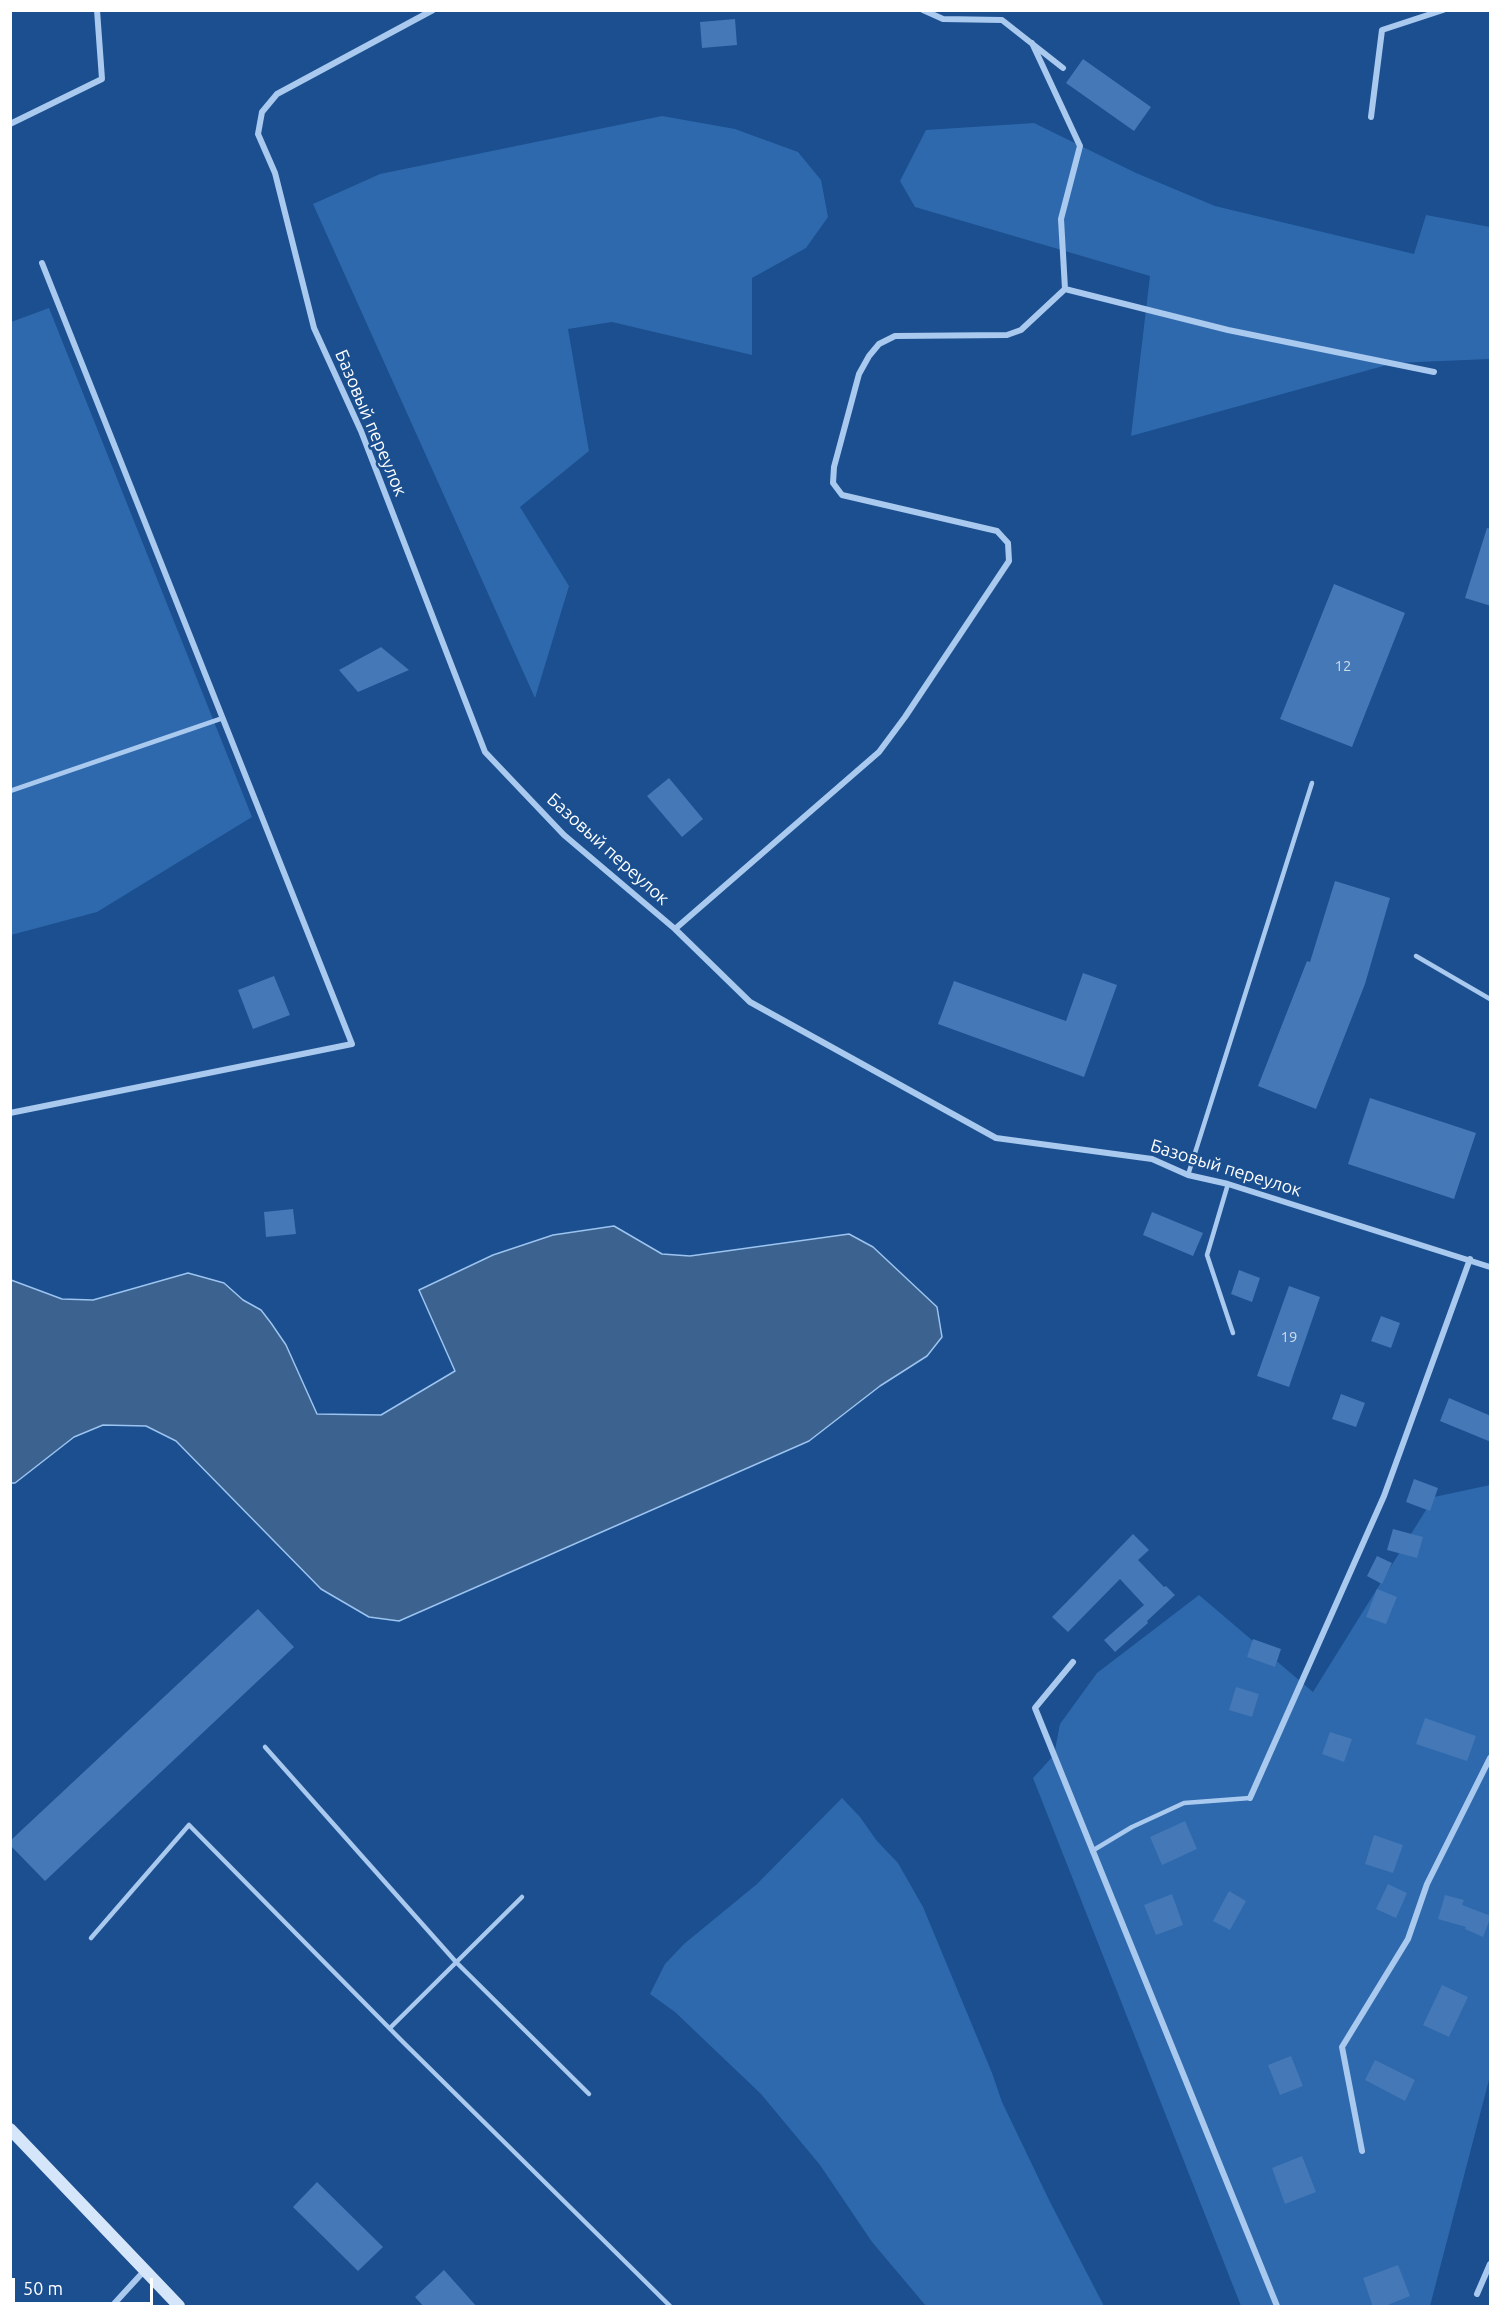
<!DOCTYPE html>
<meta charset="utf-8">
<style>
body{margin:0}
#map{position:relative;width:1501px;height:2317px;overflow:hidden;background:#1b4f8f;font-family:Ubuntu,sans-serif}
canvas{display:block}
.frame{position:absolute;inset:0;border:12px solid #fff;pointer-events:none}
.scale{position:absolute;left:12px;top:2278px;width:141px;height:27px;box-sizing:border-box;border:3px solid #fff;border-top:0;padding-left:8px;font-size:18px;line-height:21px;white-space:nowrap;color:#fff;-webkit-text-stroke:4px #1b4f8f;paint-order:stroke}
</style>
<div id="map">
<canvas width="1501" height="2317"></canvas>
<div class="frame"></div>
<div class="scale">50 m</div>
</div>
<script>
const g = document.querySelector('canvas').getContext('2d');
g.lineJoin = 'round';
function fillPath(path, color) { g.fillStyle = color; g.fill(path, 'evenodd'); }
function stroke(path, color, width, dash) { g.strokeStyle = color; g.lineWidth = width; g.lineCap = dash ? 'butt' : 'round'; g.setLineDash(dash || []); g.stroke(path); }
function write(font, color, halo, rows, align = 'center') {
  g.font = font + ' Ubuntu,sans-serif'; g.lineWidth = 5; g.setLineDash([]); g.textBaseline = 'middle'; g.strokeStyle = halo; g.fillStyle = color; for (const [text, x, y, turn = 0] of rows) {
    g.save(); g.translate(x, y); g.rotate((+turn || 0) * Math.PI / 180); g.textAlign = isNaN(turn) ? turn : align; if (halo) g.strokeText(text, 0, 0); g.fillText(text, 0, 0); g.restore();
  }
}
const green = new Path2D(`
 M 662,116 L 735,129 L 798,152 L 821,180 L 828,217 L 806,248 L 752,278 L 752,355 L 612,322 L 568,329 L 589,451 L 520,507 L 569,586 L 535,698 L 313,204 L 380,174 Z
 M 1034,123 L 1136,173 L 1215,206 L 1414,254 L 1426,215 L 1490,227 L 1490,359 L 1394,363 L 1131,436 L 1150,276 L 915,207 L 900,181 L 926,130 Z
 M 49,308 L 252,817 L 97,912 L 11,935 L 11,322 Z
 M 1490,1485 L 1490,2076 L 1430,2306 L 1241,2306 L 1033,1778 L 1054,1755 L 1060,1724 L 1097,1673 L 1199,1595 L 1313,1692 L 1434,1497 Z
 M 842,1798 L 860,1817 L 877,1841 L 898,1863 L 923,1907 L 992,2073 L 1002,2102 L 1050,2202 L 1104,2306 L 926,2306 L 872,2242 L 820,2165 L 761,2094 L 675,2012 L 650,1994 L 665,1964 L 684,1944 L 757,1884 Z`);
const water = new Path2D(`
 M 614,1226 L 662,1254 L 690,1256 L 849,1234 L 873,1247 L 937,1307 L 942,1337 L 927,1356 L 880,1386 L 809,1441 L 399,1621 L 369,1617 L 321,1589 L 176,1441 L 146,1426 L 103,1425 L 74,1437 L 15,1483 L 11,1483 L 11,1280 L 62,1299 L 93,1300 L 188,1273 L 224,1283 L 243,1300 L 261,1310 L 271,1323 L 286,1345 L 317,1414 L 381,1415 L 455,1371 L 419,1290 L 493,1255 L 553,1235 Z`);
const building = new Path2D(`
 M 735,19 L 737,45 L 702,48 L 700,22 Z
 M 1083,59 L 1151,107 L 1134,131 L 1066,83 Z
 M 1487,528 L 1491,529 L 1491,606 L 1465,598 Z
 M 1334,584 L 1405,613 L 1352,747 L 1280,719 Z
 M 381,647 L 409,670 L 358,692 L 339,670 Z
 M 669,778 L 703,819 L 682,837 L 647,796 Z
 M 1335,881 L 1390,898 L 1365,984 L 1316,1109 L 1258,1086 L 1307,961 L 1310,962 Z
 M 1083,973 L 1117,985 L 1084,1077 L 938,1024 L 954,981 L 1066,1021 Z
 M 274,976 L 290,1015 L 253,1029 L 238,990 Z
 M 1370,1098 L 1476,1133 L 1454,1199 L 1348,1164 Z
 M 293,1209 L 296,1234 L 266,1237 L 264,1212 Z
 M 1152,1212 L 1203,1233 L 1193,1256 L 1143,1235 Z
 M 1239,1270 L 1260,1278 L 1252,1302 L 1231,1294 Z
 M 1289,1286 L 1320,1297 L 1289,1387 L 1257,1376 Z
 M 1381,1316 L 1400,1323 L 1391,1348 L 1371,1341 Z
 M 1341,1394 L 1365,1403 L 1356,1427 L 1332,1419 Z
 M 1449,1398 L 1491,1416 L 1491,1442 L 1440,1421 Z
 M 1414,1479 L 1438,1488 L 1430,1511 L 1406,1502 Z
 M 1393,1529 L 1423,1537 L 1417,1558 L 1387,1550 Z
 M 1133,1534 L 1149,1550 L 1138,1560 L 1164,1587 L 1166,1586 L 1175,1595 L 1147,1621 L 1148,1623 L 1115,1652 L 1104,1640 L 1144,1605 L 1120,1579 L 1068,1632 L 1052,1617 Z
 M 1377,1556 L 1392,1563 L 1382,1584 L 1367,1576 Z
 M 1377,1589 L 1397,1597 L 1386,1624 L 1366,1617 Z
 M 258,1609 L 294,1647 L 45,1881 L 10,1845 L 10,1841 Z
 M 1253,1639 L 1281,1649 L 1275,1667 L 1247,1657 Z
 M 1236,1687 L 1259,1694 L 1252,1717 L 1229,1710 Z
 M 1425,1718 L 1476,1736 L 1467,1761 L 1416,1744 Z
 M 1330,1732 L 1352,1739 L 1344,1762 L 1322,1754 Z
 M 1185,1821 L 1197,1849 L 1162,1865 L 1150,1837 Z
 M 1374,1835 L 1403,1845 L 1393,1873 L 1365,1864 Z
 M 1388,1884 L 1407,1893 L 1396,1918 L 1376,1909 Z
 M 1229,1891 L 1246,1901 L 1230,1930 L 1213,1921 Z
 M 1172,1894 L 1183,1925 L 1156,1935 L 1144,1905 Z
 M 1445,1895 L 1464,1900 L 1462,1905 L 1491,1916 L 1483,1937 L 1465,1929 L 1466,1927 L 1438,1919 Z
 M 1442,1985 L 1468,1997 L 1449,2037 L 1423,2025 Z
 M 1291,2056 L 1303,2086 L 1280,2095 L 1268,2065 Z
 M 1375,2060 L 1415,2080 L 1405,2101 L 1365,2080 Z
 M 1302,2156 L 1316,2192 L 1285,2204 L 1272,2168 Z
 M 317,2182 L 383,2247 L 358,2271 L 293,2207 Z
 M 1398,2265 L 1410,2296 L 1383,2307 L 1373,2307 L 1363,2278 Z
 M 444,2270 L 477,2307 L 424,2307 L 415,2297 Z`);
const service = new Path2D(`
 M 10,791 L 223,718
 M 1416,956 L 1490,999
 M 1188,1175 L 1312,783
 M 1228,1184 L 1207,1255 L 1233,1333
 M 265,1747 L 456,1962 L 589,2094
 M 1092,1851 L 1132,1827 L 1184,1803 L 1250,1798
 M 91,1938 L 189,1825 L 402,2041 L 670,2306
 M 390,2028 L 522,1897`);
const minor = new Path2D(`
 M 433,10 L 277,94 L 262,112 L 258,134 L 275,173 L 314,328 L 361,431 L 485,752 L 564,835 L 675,929 L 750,1002 L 996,1138 L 1152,1159 L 1188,1175 L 1228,1184 L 1490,1267
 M 923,10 L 943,19 L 1002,20 L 1063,68
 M 1032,43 L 1080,146 L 1061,219 L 1065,289 L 1228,330 L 1434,372
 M 1371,117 L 1382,30 L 1443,10
 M 10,124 L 102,79 L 97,10
 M 675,929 L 879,752 L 905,717 L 1009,561 L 1008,543 L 997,531 L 842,495 L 833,483 L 834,467 L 859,374 L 869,356 L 879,344 L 895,336 L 1007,335 L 1021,330 L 1065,289
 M 10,1113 L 352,1044 L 42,263
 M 1073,1662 L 1035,1708 L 1277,2306
 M 1250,1798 L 1384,1496 L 1470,1259
 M 1362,2151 L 1342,2047 L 1408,1939 L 1427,1884 L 1490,1758
 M 1477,2294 L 1490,2264
 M 112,2306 L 145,2270`);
const secondary = new Path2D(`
 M 10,2129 L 179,2306`);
const numberNames = [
 ["12",1343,666],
 ["19",1289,1337]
];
const streetNames = [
 ["Базовый переулок",371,423,67],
 ["Базовый переулок",608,849,42],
 ["Базовый переулок",1226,1168,17]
];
fillPath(green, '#2e69ad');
fillPath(water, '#3c6290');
stroke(water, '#9cc4f0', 1.5);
fillPath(building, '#4478b7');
stroke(service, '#a9c9ee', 4.5);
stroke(minor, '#a9c9ee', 6);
stroke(secondary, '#d6e6fa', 12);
write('15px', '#d0dded', null, numberNames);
write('18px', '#fff', '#1b4f8f', streetNames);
</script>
